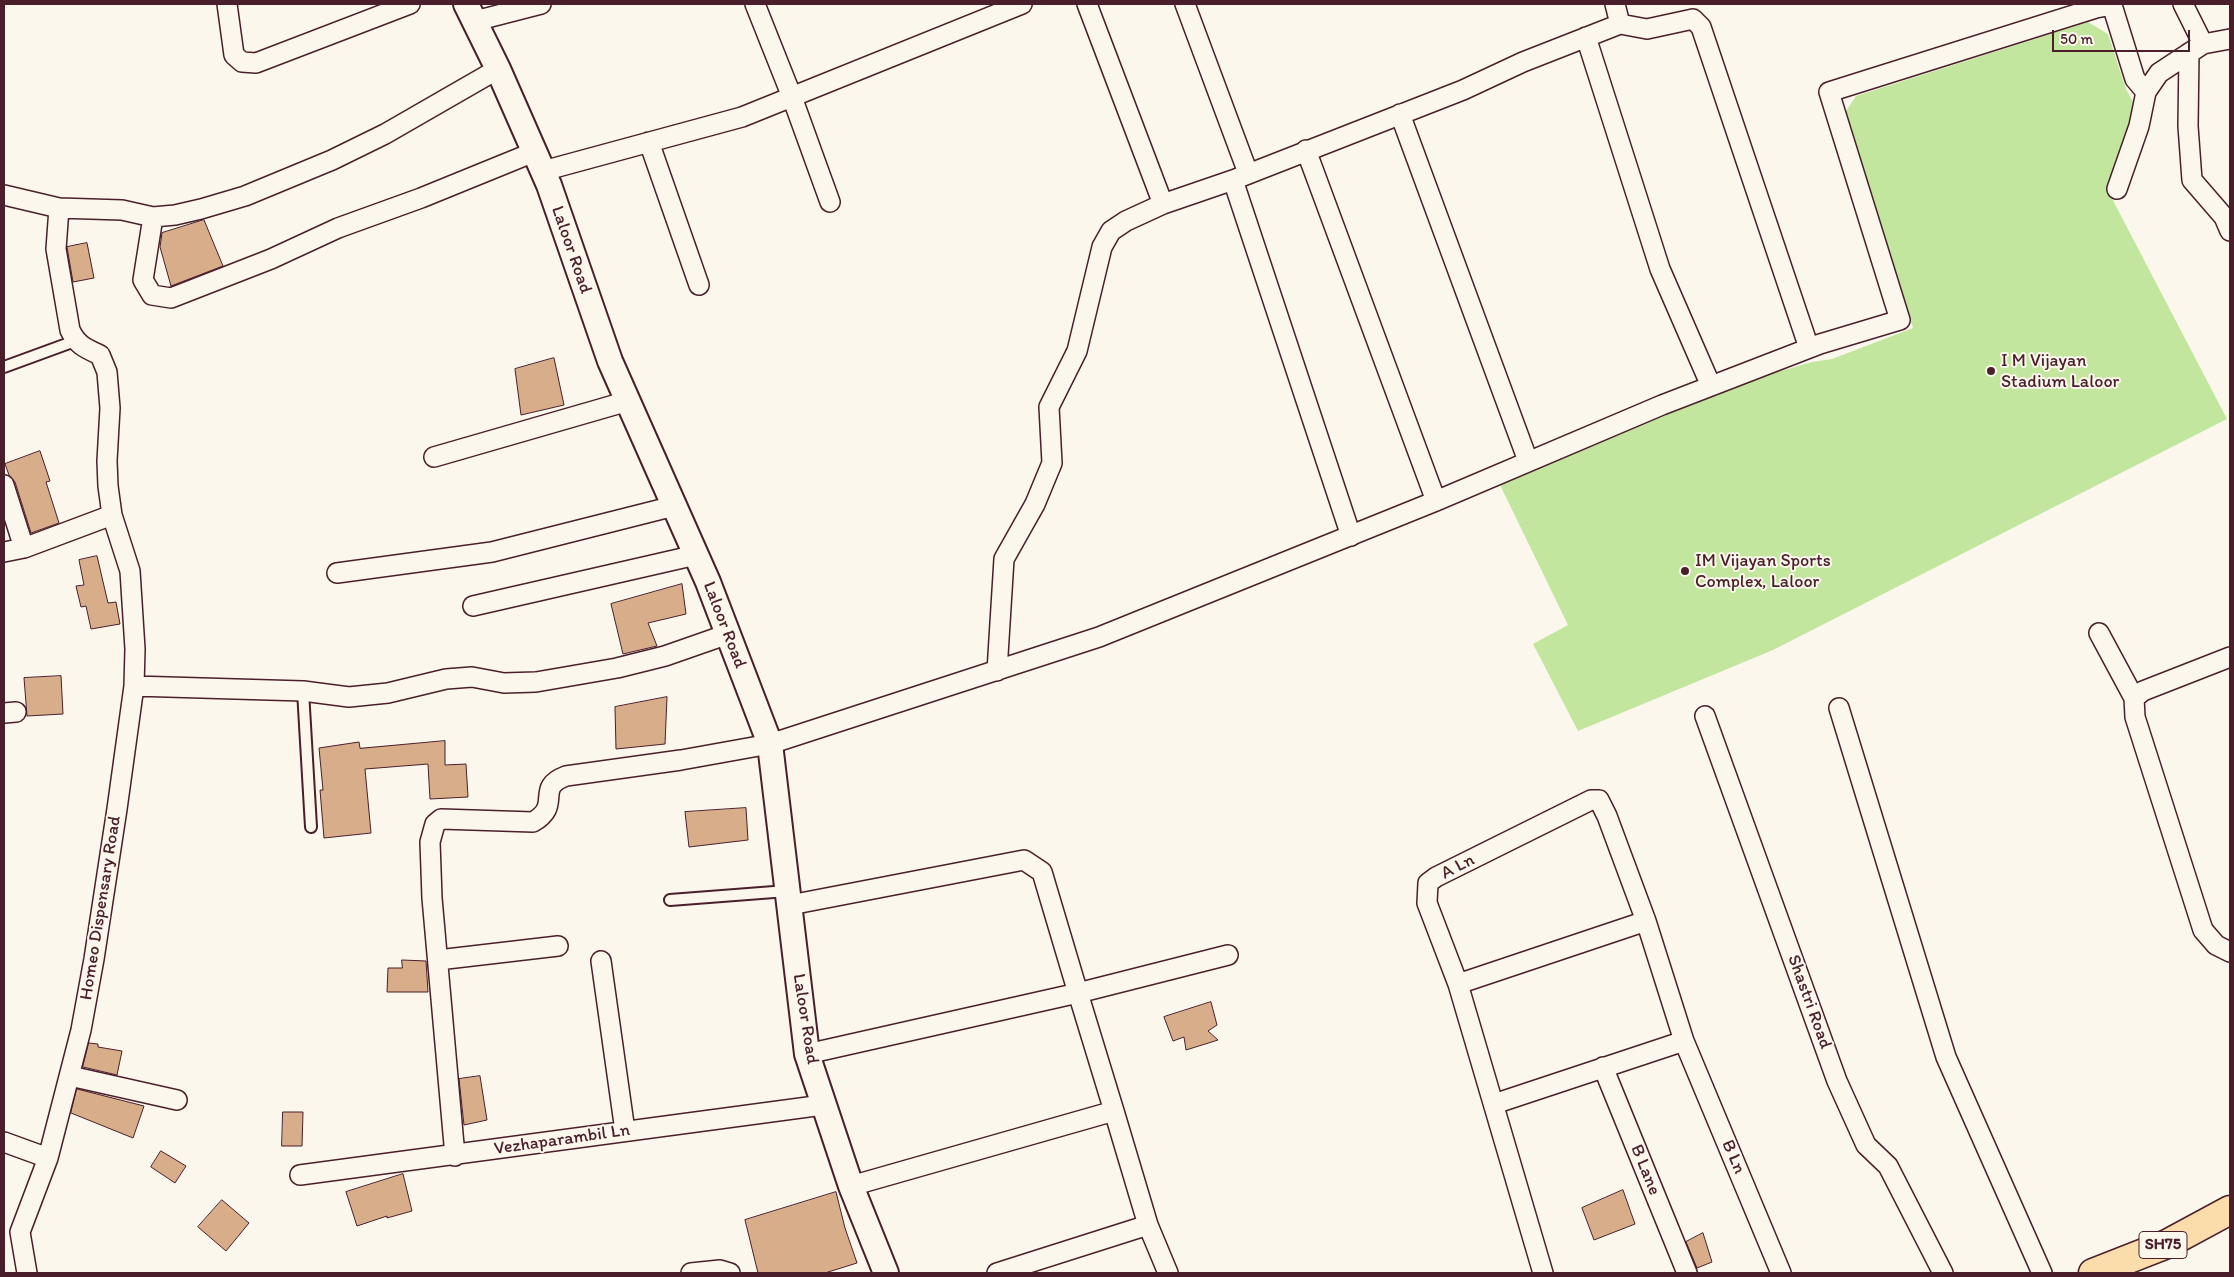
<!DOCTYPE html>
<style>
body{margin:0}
#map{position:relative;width:2234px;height:1277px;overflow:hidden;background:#fbf7ec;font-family:Itim,sans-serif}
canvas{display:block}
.frame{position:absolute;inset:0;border:5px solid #4a1f2b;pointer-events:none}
.scale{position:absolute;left:2052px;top:30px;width:138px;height:22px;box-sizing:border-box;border:2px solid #4a1f2b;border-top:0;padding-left:6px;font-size:15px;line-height:18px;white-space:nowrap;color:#4a1f2b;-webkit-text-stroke:4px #fbf7ec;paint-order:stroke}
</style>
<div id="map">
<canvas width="2234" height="1277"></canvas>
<div class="frame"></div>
<div class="scale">50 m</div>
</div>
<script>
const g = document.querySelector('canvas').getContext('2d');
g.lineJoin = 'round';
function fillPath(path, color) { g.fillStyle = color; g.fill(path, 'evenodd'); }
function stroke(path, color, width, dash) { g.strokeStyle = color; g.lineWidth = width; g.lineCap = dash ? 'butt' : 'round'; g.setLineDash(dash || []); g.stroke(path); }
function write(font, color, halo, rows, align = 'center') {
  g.font = font + ' Itim,sans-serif'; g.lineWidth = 4; g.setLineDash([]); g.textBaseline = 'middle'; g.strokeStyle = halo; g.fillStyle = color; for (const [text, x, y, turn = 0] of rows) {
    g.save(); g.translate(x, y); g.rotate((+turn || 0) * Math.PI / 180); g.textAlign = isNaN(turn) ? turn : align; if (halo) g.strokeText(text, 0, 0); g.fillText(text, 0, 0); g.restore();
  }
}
const green = new Path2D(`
 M 2088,22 L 2108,34 L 2126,89 L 2137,109 L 2114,175 L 2106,187 L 2227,419 L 1773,650 L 1578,731 L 1533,644 L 1568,625 L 1500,485 L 1747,381 L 1812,362 L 1832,359 L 1913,328 L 1864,176 L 1846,111 L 1856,96 Z`);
const building = new Path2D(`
 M 204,220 L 223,266 L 171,286 L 160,247 L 162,233 Z
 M 87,243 L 94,278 L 73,282 L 67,247 Z
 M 554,358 L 564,405 L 521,415 L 515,369 Z
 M 40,451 L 50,481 L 46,482 L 59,523 L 31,533 L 15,482 L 9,475 L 5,464 Z
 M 97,556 L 108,603 L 116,602 L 120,624 L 91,629 L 86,606 L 81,607 L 76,586 L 84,585 L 79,560 Z
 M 682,584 L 686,614 L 648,623 L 657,646 L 623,654 L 611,604 Z
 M 61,676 L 63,714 L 27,716 L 24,678 Z
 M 667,697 L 665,744 L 616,749 L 615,707 Z
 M 445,741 L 445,765 L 466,764 L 468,797 L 430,799 L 428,764 L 365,769 L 371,833 L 324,838 L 320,790 L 323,790 L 319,748 L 359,742 L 360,748 Z
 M 746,808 L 748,840 L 689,847 L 685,812 Z
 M 402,960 L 426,961 L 428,992 L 387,992 L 388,968 L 402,968 Z
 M 1211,1002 L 1217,1025 L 1208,1031 L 1218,1040 L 1186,1050 L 1184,1037 L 1173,1041 L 1164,1017 Z
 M 89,1043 L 98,1044 L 98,1047 L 122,1051 L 117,1075 L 83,1067 Z
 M 480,1076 L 487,1120 L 464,1125 L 459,1079 Z
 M 77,1089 L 144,1106 L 133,1138 L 71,1113 Z
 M 283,1112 L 303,1112 L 302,1146 L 282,1146 Z
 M 161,1151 L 186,1166 L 175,1183 L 151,1167 Z
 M 403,1174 L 412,1211 L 387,1218 L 387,1216 L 357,1226 L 346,1192 Z
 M 1623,1190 L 1635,1224 L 1594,1240 L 1582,1208 Z
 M 836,1192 L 845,1228 L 857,1263 L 825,1273 L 758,1273 L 745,1220 Z
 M 222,1200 L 249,1223 L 226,1251 L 198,1227 Z
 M 1703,1233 L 1712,1262 L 1697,1268 L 1686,1242 Z`);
const service = new Path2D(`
 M 4,367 L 75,341
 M 303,691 L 311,827
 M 670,900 L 787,891`);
const minor = new Path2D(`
 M 227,4 L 234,55 L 242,62 L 256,63 L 410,4
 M 755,4 L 792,97 L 830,202
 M 1087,4 L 1163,204
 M 1185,4 L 1248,173
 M 1615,4 L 1620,24
 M 2183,4 L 2203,44
 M 475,21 L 541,4
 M 1586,37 L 1660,269 L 1711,386
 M 2189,53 L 2188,126 L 2192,180 L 2224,217 L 2230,231
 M 1400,114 L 1528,461
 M 649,142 L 699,285
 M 1306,150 L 1436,501
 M 543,171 L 742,117 L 1022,4
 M 1233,180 L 1351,536
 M 2117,189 L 2139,126 L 2146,92
 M 4,195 L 59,208 L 122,210 L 153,217 L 175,215 L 201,209 L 245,196 L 332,160 L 385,134 L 498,69
 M 153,217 L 143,280 L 152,295 L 171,298 L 271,259 L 338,228 L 421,198 L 534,152
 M 434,457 L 628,401
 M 4,485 L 24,548
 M 4,552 L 24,548 L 112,515
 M 337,573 L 492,552 L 674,506
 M 473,606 L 696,555
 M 2099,633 L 2134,698
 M 2230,657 L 2143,691 L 2134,698 L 2135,717 L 2203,930 L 2216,945 L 2230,952
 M 997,671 L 1004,559 L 1035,504 L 1052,463 L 1049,407 L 1077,351 L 1102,247 L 1111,231 L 1126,221 L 1163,204 L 1233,180 L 1463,90 L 1523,62 L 1620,24 L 1647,29 L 1693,19 L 1701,27 L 1809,348
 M 134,686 L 303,691 L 349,697 L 388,693 L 446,679 L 472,677 L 504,683 L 536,682 L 617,668 L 665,656 L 728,634
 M 1839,708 L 1946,1057 L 2042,1273
 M 4,713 L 16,712
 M 1705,716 L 1837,1081 L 1866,1145 L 1888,1166 L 1943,1273
 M 790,905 L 1024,860 L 1042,872 L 1078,993 L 807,1054
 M 438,960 L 558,946
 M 601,961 L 625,1131
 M 1458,984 L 1646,921
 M 1603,1067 L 1687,1273
 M 70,1076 L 177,1100
 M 1494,1104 L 1684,1041
 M 1114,1111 L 1078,993 L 1228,955
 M 4,1142 L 48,1158
 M 455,1156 L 432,898 L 430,842 L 435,824 L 441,819 L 533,822 C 563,805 534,788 566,776 L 681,760 L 770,744 L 1099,637 L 1436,501 L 1662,405 L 1820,344 L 1900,320 L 1829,92 L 2096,8 L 2112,5 L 2135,79 L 2146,92 L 2159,73 L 2203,44 L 2230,39
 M 300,1175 L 823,1105
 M 851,1186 L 1114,1111 L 1148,1225
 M 27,1273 L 20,1232 L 48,1158 L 81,1030 L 94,959 L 117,809 L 134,686 L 135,649 L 130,571 L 112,515 L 108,486 L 107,461 L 110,408 L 107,372 L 100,355 C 85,348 77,345 70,330 L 56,249 L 59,208
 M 691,1273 L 720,1270 L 730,1273
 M 997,1273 L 1148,1225 L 1168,1273
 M 1543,1273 L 1458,984 L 1427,903 L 1428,883 L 1436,877 L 1591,800 L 1599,800 L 1607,816 L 1646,921 L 1684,1041 L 1781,1273`);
const tertiary = new Path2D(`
 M 466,4 L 498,69 L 549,185 L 610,361 L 708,582 L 770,744 L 807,1054 L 851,1186 L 886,1273`);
const primary = new Path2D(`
 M 2093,1273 L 2167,1244 L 2230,1210`);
const markers = [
 [1991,371,5,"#4a1f2b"],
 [1685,571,5,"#4a1f2b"]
];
const shields = [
 [2163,1245,48]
];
const shieldNames = [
 ["SH75",2163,1245]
];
const streetNames = [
 ["Laloor Road",571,250,71],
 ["Laloor Road",724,625,69],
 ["A Ln",1458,867,-27],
 ["Homeo Dispensary Road",101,908,-81],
 ["Shastri Road",1809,1002,70],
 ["Laloor Road",805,1019,81],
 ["Vezhaparambil Ln",562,1140,-8],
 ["B Ln",1733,1157,67],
 ["B Lane",1645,1170,68]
];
const poiNames = [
 ["I M Vijayan",2001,361],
 ["Stadium Laloor",2001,382],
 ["IM Vijayan Sports",1695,561],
 ["Complex, Laloor",1695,582]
];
fillPath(green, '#c3e69f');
fillPath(building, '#d8ad89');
stroke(building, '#4a1f2b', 1);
stroke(service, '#4a1f2b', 14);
stroke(minor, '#4a1f2b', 22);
stroke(tertiary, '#4a1f2b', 28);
stroke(primary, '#4a1f2b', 31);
stroke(service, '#fbf7ec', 10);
stroke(minor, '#fbf7ec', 19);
stroke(tertiary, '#fbf7ec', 24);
stroke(primary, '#faddab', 28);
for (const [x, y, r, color] of markers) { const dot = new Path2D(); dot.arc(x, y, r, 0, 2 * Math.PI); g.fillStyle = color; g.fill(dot); stroke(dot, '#fbf7ec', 2); }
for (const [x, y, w] of shields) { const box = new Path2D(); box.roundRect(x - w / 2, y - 13.5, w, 27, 4); g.fillStyle = '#fbf7ec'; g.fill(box); stroke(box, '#4a1f2b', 1); }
write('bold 16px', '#4a1f2b', null, shieldNames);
write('18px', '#4a1f2b', '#fbf7ec', streetNames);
write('18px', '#4a1f2b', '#fbf7ec', poiNames, 'left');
</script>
